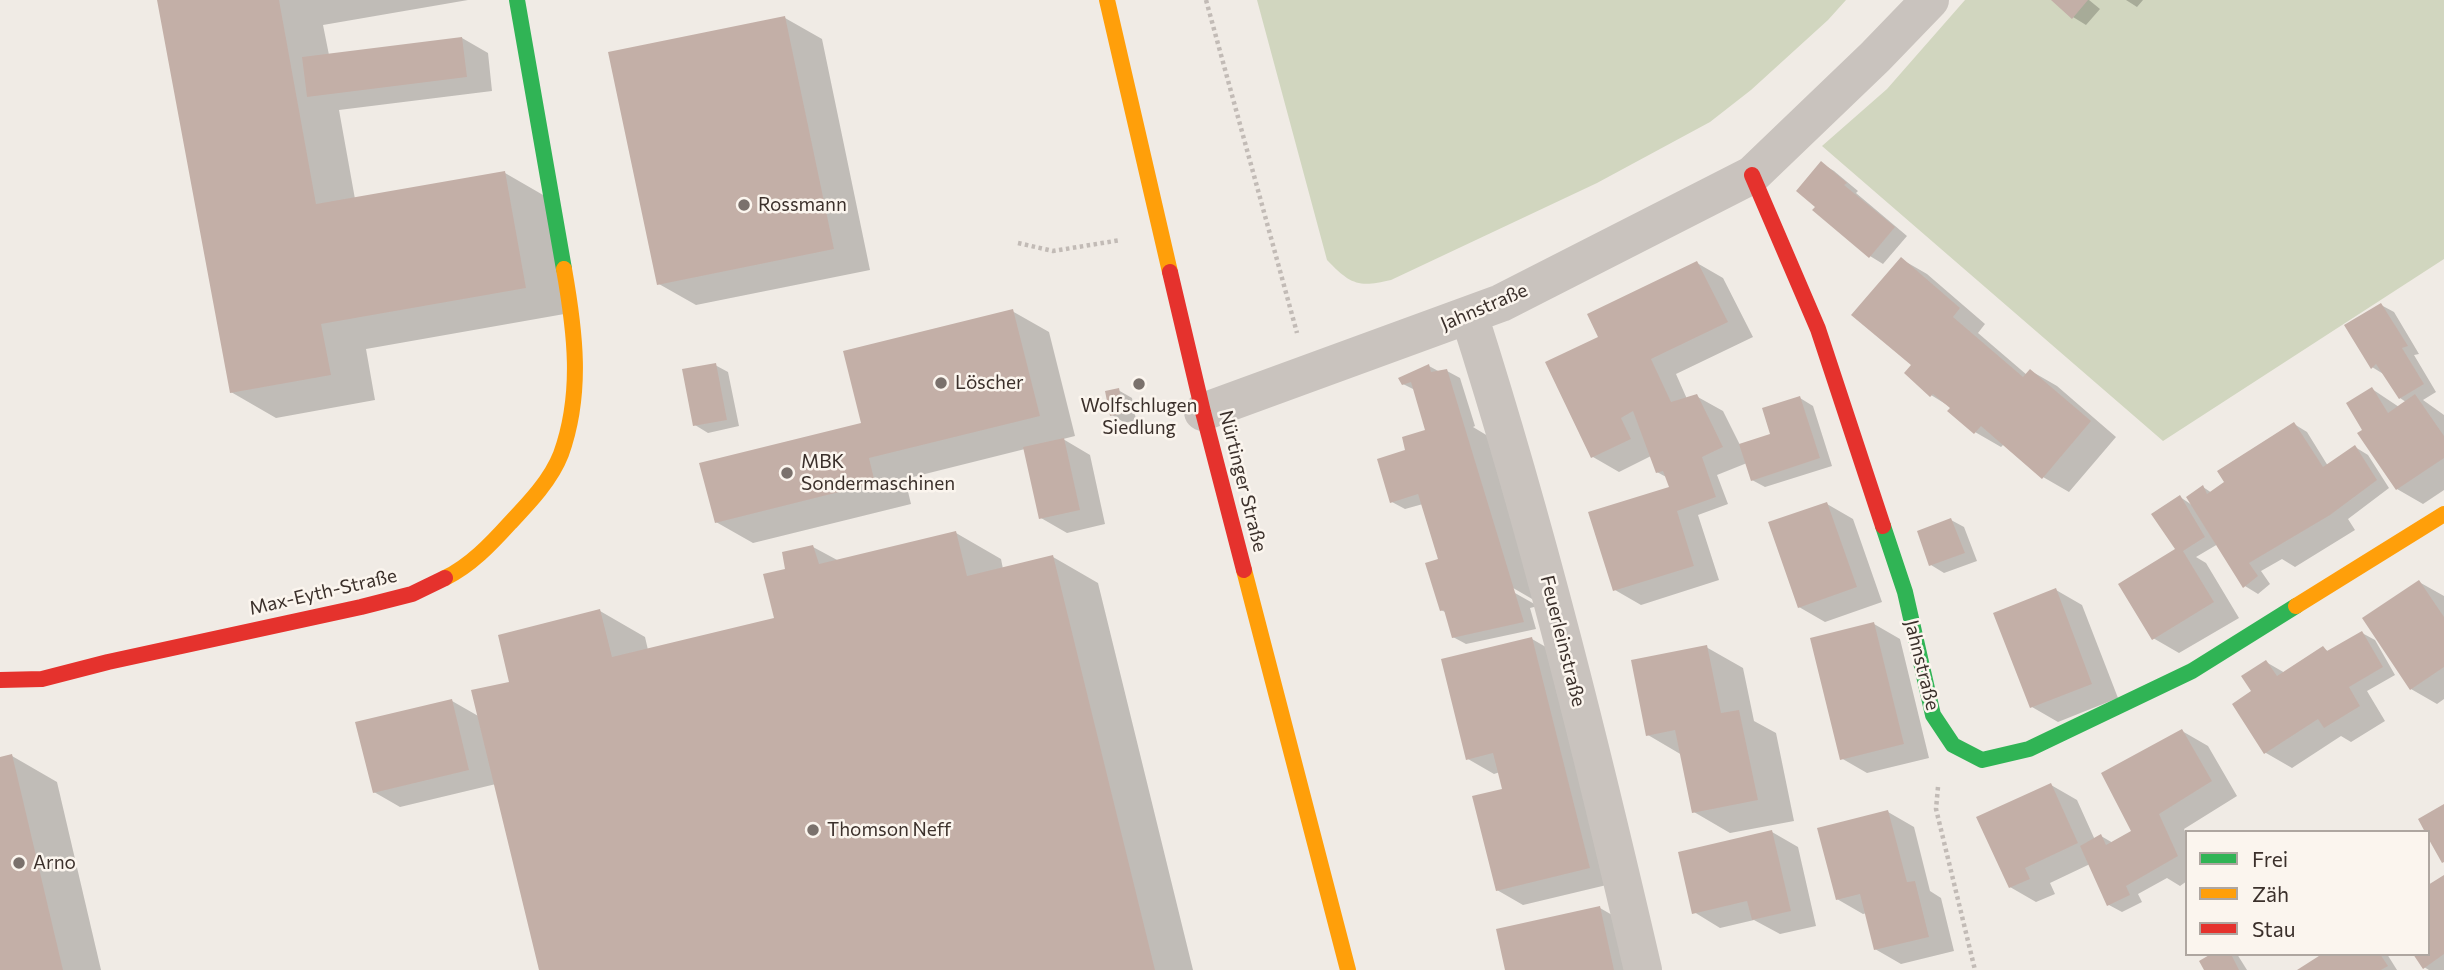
<!DOCTYPE html>
<meta charset="utf-8">
<style>
body{margin:0}
#map{position:relative;width:2444px;height:970px;overflow:hidden;background:#f0ebe5;font-family:Commissioner,sans-serif}
canvas{display:block}
.legend{position:absolute;left:2185px;top:830px;width:245px;height:126px;box-sizing:border-box;background:#fbf5ee;border:2px solid #aea6a0;margin:0;padding:9px 12px;list-style:none;font-size:21px;color:#3b302b}
.legend li{display:flex;align-items:center;gap:14px;height:35px}
.legend b{width:35px;border:2px solid #aea6a0}
</style>
<div id="map">
<canvas width="2444" height="970"></canvas>
<ul class="legend">
<li><b style="height:9px;background:#30b455"></b>Frei</li>
<li><b style="height:9px;background:#ff9f0a"></b>Zäh</li>
<li><b style="height:9px;background:#e5322d"></b>Stau</li>
</ul>
</div>
<script>
const g = document.querySelector('canvas').getContext('2d');
g.lineJoin = 'round';
function fillPath(path, color) { g.fillStyle = color; g.fill(path, 'evenodd'); }
function stroke(path, color, width, dash) { g.strokeStyle = color; g.lineWidth = width; g.lineCap = dash ? 'butt' : 'round'; g.setLineDash(dash || []); g.stroke(path); }
function write(font, color, halo, rows, align = 'center') {
  g.font = font + ' Commissioner,sans-serif'; g.lineWidth = 5; g.setLineDash([]); g.textBaseline = 'middle'; g.strokeStyle = halo; g.fillStyle = color; for (const [text, x, y, turn = 0] of rows) {
    g.save(); g.translate(x, y); g.rotate((+turn || 0) * Math.PI / 180); g.textAlign = isNaN(turn) ? turn : align; if (halo) g.strokeText(text, 0, 0); g.fillText(text, 0, 0); g.restore();
  }
}
const green = new Path2D(`
 M 1257,0 L 1846,0 L 1828,20 L 1751,90 L 1710,122 L 1597,183 L 1391,280 C 1358,288 1350,284 1327,260 Z
 M 1965,0 L 2444,0 L 2444,259 L 2163,441 L 1822,146 L 1887,89 Z`);
const shadow = new Path2D(`
 M 159,0 L 468,0 L 323,25 L 329,55 L 462,38 L 488,53 L 492,91 L 339,110 L 355,199 L 505,173 L 550,199 L 570,313 L 366,349 L 375,400 L 276,418 L 231,392 Z
 M 2054,0 L 2089,0 L 2100,9 L 2086,25 L 2073,17 Z
 M 2126,0 L 2143,0 L 2137,7 Z
 M 785,18 L 822,39 L 870,270 L 696,305 L 659,284 Z
 M 1821,163 L 1834,171 L 1858,191 L 1856,193 L 1907,236 L 1883,264 L 1870,256 Z
 M 1901,259 L 1927,274 L 1985,324 L 1978,333 L 2027,375 L 2031,371 L 2057,386 L 2116,437 L 2069,492 L 2043,477 L 2004,444 L 2001,447 L 1975,432 L 1952,408 L 1931,395 L 1914,365 Z
 M 1697,263 L 1723,278 L 1753,337 L 1676,374 L 1687,399 L 1696,396 L 1723,411 L 1740,445 L 1773,435 L 1800,398 L 1813,406 L 1832,466 L 1765,487 L 1752,480 L 1747,463 L 1717,475 L 1728,504 L 1698,515 L 1719,580 L 1641,605 L 1615,590 L 1671,488 L 1668,478 L 1657,472 L 1651,456 L 1619,472 L 1593,457 L 1601,338 Z
 M 2381,305 L 2394,312 L 2419,354 L 2414,355 L 2436,392 L 2423,400 L 2444,415 L 2444,490 L 2423,504 L 2397,489 L 2365,431 L 2372,389 L 2399,407 L 2406,402 L 2400,398 L 2385,375 L 2372,367 Z
 M 1012,311 L 1049,332 L 1075,436 L 1063,439 L 1090,455 L 1105,524 L 1067,533 L 1041,518 L 1025,449 L 905,479 L 911,504 L 753,543 L 716,522 L 863,424 Z
 M 715,365 L 728,372 L 739,426 L 708,433 L 695,425 Z
 M 1429,366 L 1440,372 L 1447,371 L 1460,378 L 1475,426 L 1473,427 L 1488,436 L 1539,603 L 1508,585 L 1506,588 L 1538,606 L 1530,608 L 1536,629 L 1466,644 L 1453,637 L 1447,613 L 1441,610 L 1440,560 L 1423,504 L 1405,509 L 1392,502 L 1405,452 L 1429,431 L 1415,390 L 1403,384 Z
 M 1118,390 L 1132,398 L 1136,420 L 1125,423 L 1112,415 Z
 M 2294,424 L 2307,432 L 2328,466 L 2355,447 L 2368,455 L 2389,488 L 2348,519 L 2355,530 L 2295,567 L 2282,559 L 2261,571 L 2270,584 L 2258,594 L 2245,586 L 2218,544 L 2196,557 L 2206,563 L 2239,618 L 2179,653 L 2153,638 L 2178,550 L 2180,497 L 2192,505 L 2203,487 L 2212,493 Z
 M 1827,504 L 1853,519 L 1882,602 L 1825,622 L 1799,607 Z
 M 1951,520 L 1964,527 L 1977,561 L 1944,573 L 1931,565 Z
 M 956,533 L 1001,559 L 1003,569 L 1053,557 L 1098,583 L 1193,970 L 541,970 L 496,784 L 400,807 L 374,792 L 452,701 L 480,717 L 511,683 L 600,611 L 645,637 L 648,650 L 776,620 L 787,570 L 813,547 L 839,561 Z
 M 2419,582 L 2444,596 L 2444,699 L 2437,704 L 2411,689 Z
 M 2056,590 L 2082,605 L 2118,698 L 2058,722 L 2032,707 Z
 M 1874,624 L 1900,639 L 1929,758 L 1867,773 L 1841,758 Z
 M 2362,633 L 2375,640 L 2395,675 L 2367,691 L 2385,721 L 2351,742 L 2341,736 L 2292,768 L 2266,753 L 2253,692 L 2266,662 L 2285,673 L 2323,648 L 2329,652 Z
 M 1532,639 L 1558,654 L 1615,883 L 1523,905 L 1497,890 L 1505,790 L 1500,772 L 1494,774 L 1468,759 Z
 M 1706,647 L 1743,668 L 1754,721 L 1776,733 L 1794,821 L 1730,833 L 1694,812 L 1682,755 L 1648,735 Z
 M 2182,731 L 2208,746 L 2237,796 L 2184,829 L 2187,836 L 2187,881 L 2180,886 L 2167,878 L 2138,894 L 2142,902 L 2122,912 L 2109,905 L 2090,864 L 2050,883 L 2055,894 L 2036,902 L 2010,887 L 2051,785 L 2077,800 L 2095,840 L 2101,836 L 2113,843 L 2134,832 Z
 M 12,756 L 57,782 L 101,970 L 0,970 L 0,759 Z
 M 1888,812 L 1914,827 L 1930,891 L 1941,898 L 1954,951 L 1901,964 L 1875,949 L 1867,913 L 1863,914 L 1837,899 Z
 M 1772,832 L 1798,847 L 1816,926 L 1780,934 L 1754,920 L 1720,928 L 1694,912 Z
 M 2444,877 L 2444,970 L 2429,970 L 2424,967 Z
 M 1600,908 L 1626,923 L 1636,970 L 1507,970 Z
 M 2214,954 L 2237,954 L 2247,970 L 2206,970 Z
 M 2326,954 L 2387,954 L 2397,970 L 2300,970 Z`);
const building = new Path2D(`
 M 157,0 L 279,0 L 316,204 L 505,171 L 526,288 L 321,324 L 331,375 L 230,393 Z
 M 2051,0 L 2088,0 L 2072,19 Z
 M 785,16 L 834,249 L 657,285 L 608,52 Z
 M 462,37 L 467,77 L 307,97 L 302,57 Z
 M 1821,161 L 1847,183 L 1844,185 L 1895,227 L 1869,258 L 1812,210 L 1815,207 L 1796,191 Z
 M 1901,257 L 1960,308 L 1953,317 L 2023,377 L 2030,369 L 2091,421 L 2042,479 L 1981,426 L 1974,434 L 1947,411 L 1950,408 L 1933,394 L 1930,397 L 1904,373 L 1911,365 L 1851,315 Z
 M 1697,261 L 1728,322 L 1651,359 L 1671,402 L 1697,394 L 1723,447 L 1702,457 L 1716,497 L 1677,511 L 1694,566 L 1613,591 L 1588,512 L 1669,487 L 1663,471 L 1656,473 L 1633,411 L 1621,418 L 1631,439 L 1591,458 L 1545,362 L 1598,337 L 1587,314 Z
 M 2381,303 L 2408,346 L 2402,348 L 2424,384 L 2399,399 L 2376,364 L 2371,369 L 2344,325 Z
 M 1013,309 L 1040,416 L 869,458 L 875,483 L 715,523 L 699,463 L 861,423 L 843,351 Z
 M 716,363 L 727,420 L 693,426 L 682,369 Z
 M 1429,364 L 1431,372 L 1447,369 L 1524,622 L 1452,638 L 1444,610 L 1440,611 L 1425,563 L 1438,559 L 1418,494 L 1390,503 L 1377,459 L 1405,450 L 1402,437 L 1425,430 L 1411,382 L 1402,385 L 1398,378 Z
 M 2372,387 L 2388,413 L 2415,394 L 2444,436 L 2444,458 L 2396,490 L 2357,433 L 2362,430 L 2346,403 Z
 M 1119,388 L 1124,413 L 1110,416 L 1105,391 Z
 M 1800,396 L 1820,458 L 1751,481 L 1739,444 L 1770,434 L 1762,408 Z
 M 2294,422 L 2323,467 L 2355,445 L 2377,480 L 2330,515 L 2249,563 L 2258,576 L 2243,588 L 2186,497 L 2203,485 L 2207,494 L 2224,482 L 2217,471 Z
 M 1064,438 L 1080,510 L 1039,519 L 1023,447 Z
 M 2180,495 L 2205,537 L 2183,551 L 2214,602 L 2152,640 L 2118,584 L 2175,549 L 2151,514 Z
 M 1827,502 L 1857,587 L 1798,608 L 1768,522 Z
 M 1951,518 L 1965,553 L 1929,566 L 1917,531 Z
 M 956,531 L 967,576 L 1053,555 L 1155,970 L 539,970 L 471,690 L 509,682 L 498,635 L 600,609 L 612,657 L 774,618 L 763,574 L 785,569 L 782,552 L 813,545 L 819,564 Z
 M 2419,580 L 2444,617 L 2444,667 L 2410,690 L 2362,618 Z
 M 2056,588 L 2092,684 L 2030,708 L 1993,613 Z
 M 1874,622 L 1904,744 L 1840,760 L 1810,638 Z
 M 2362,631 L 2383,667 L 2349,687 L 2360,706 L 2324,728 L 2318,719 L 2264,754 L 2232,704 L 2251,691 L 2241,676 L 2266,660 L 2277,676 L 2323,646 L 2327,651 Z
 M 1532,637 L 1590,868 L 1496,891 L 1472,796 L 1502,789 L 1493,753 L 1466,760 L 1441,659 Z
 M 1707,645 L 1721,713 L 1739,710 L 1758,800 L 1692,813 L 1675,730 L 1646,736 L 1631,660 Z
 M 452,699 L 469,770 L 373,793 L 355,722 Z
 M 2182,729 L 2212,781 L 2159,814 L 2178,856 L 2126,886 L 2130,895 L 2107,906 L 2080,846 L 2101,834 L 2106,845 L 2131,831 L 2101,773 Z
 M 12,754 L 63,970 L 0,970 L 0,757 Z
 M 2051,783 L 2078,843 L 2025,868 L 2030,879 L 2009,888 L 1976,817 Z
 M 2444,804 L 2444,862 L 2442,863 L 2428,838 L 2428,832 L 2425,832 L 2418,819 Z
 M 1888,810 L 1907,882 L 1915,881 L 1929,937 L 1874,950 L 1860,894 L 1836,900 L 1817,828 Z
 M 1772,830 L 1791,911 L 1752,920 L 1747,901 L 1692,914 L 1678,852 Z
 M 2444,875 L 2444,954 L 2423,969 L 2413,954 L 2428,954 L 2428,885 Z
 M 1600,906 L 1614,970 L 1505,970 L 1496,929 Z
 M 2211,954 L 2231,954 L 2239,970 L 2204,970 L 2199,961 Z
 M 2322,954 L 2380,954 L 2388,966 L 2381,970 L 2297,970 Z`);
const path = new Path2D(`
 M 1206,0 L 1297,333
 M 1018,243 L 1053,251 L 1121,240
 M 1938,787 L 1936,809 L 1975,970`);
const street = new Path2D(`
 M 1469,315 C 1538,531 1592,750 1643,970
 M 1203,412 L 1501,303 L 1752,175 L 1875,57 L 1930,0`);
const fast = new Path2D(`
 M 517,0 L 564,269
 M 1883,526 L 1905,592 L 1933,715 L 1953,745 L 1982,760 L 2029,749 L 2192,671 L 2296,606`);
const slow = new Path2D(`
 M 1107,0 L 1170,272
 M 1244,570 L 1348,970
 M 445,578 C 470,566 491,544 510,523 C 529,503 551,480 561,454 C 583,393 575,331 564,269
 M 2296,606 L 2444,514`);
const jam = new Path2D(`
 M 1752,175 L 1818,329 L 1883,526
 M 1170,272 L 1203,412 L 1244,570
 M 0,680 L 42,679 L 108,662 L 361,607 L 412,594 L 445,578`);
const markers = [
 [744,205,7,"#7a716c"],
 [941,383,7,"#7a716c"],
 [1139,384,7,"#7a716c"],
 [787,473,7,"#7a716c"],
 [813,830,7,"#7a716c"],
 [19,863,7,"#7a716c"]
];
const poiNames = [
 ["Rossmann",758,205],
 ["Löscher",955,383],
 ["Wolfschlugen",1139,406,"center"],
 ["Siedlung",1139,428,"center"],
 ["MBK",801,462],
 ["Sondermaschinen",801,484],
 ["Thomson Neff",827,830],
 ["Arno",33,863]
];
const streetNames = [
 ["Jahnstraße",1484,307,-23],
 ["Nürtinger Straße",1243,481,76],
 ["Max-Eyth-Straße",323,592,-13],
 ["Feuerleinstraße",1563,641,76],
 ["Jahnstraße",1922,665,76]
];
fillPath(green, '#d1d6bf');
fillPath(shadow, '#0003');
fillPath(building, '#c3afa7');
stroke(path, '#c2bbb6', 4.5, [3.5, 3.5]);
stroke(street, '#c9c3be', 38);
stroke(fast, '#30b455', 16);
stroke(slow, '#ff9f0a', 16);
stroke(jam, '#e5322d', 16);
for (const [x, y, r, color] of markers) { const dot = new Path2D(); dot.arc(x, y, r, 0, 2 * Math.PI); g.fillStyle = color; g.fill(dot); stroke(dot, '#fbf5ee', 2.5); }
write('19px', '#3b302b', '#fbf5ee', poiNames, 'left');
write('19px', '#3b302b', '#fbf5ee', streetNames);
</script>
